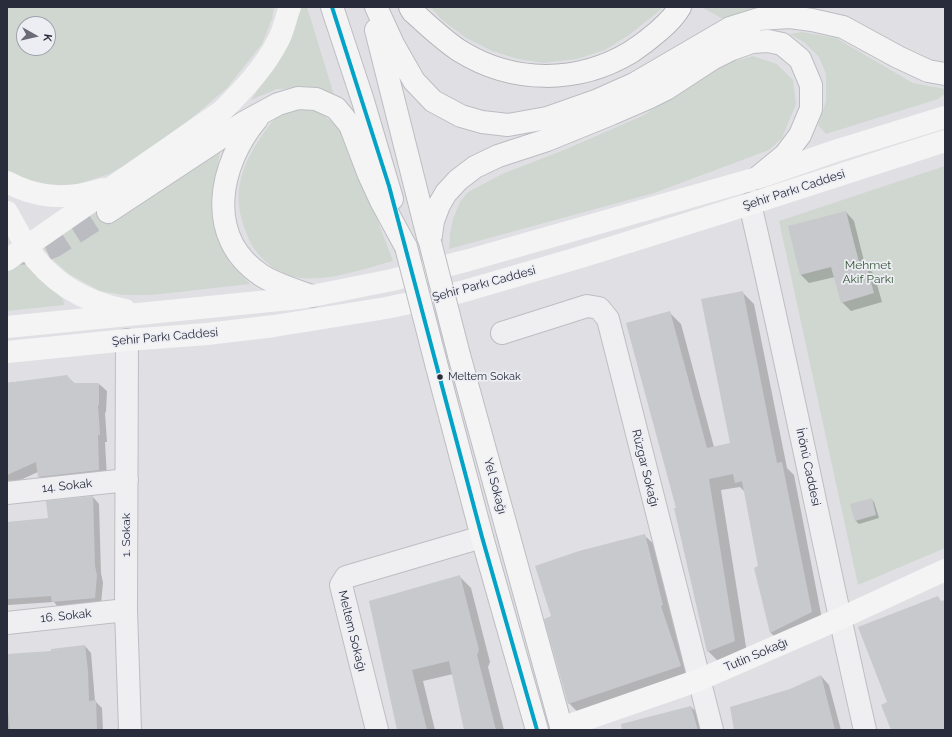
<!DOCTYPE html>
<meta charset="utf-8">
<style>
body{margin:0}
#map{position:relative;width:952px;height:737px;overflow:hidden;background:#e0e0e4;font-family:Raleway,sans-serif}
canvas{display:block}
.frame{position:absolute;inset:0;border:8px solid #292c3b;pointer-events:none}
.north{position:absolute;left:16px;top:16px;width:40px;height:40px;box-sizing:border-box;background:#edeef4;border:1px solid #9fa0aa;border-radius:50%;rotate:98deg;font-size:11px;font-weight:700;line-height:16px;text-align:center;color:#292c3b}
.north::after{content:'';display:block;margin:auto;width:14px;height:18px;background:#696b76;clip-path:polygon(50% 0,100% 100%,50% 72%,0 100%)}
</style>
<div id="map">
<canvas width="952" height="737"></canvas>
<div class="frame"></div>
<div class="north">K</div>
</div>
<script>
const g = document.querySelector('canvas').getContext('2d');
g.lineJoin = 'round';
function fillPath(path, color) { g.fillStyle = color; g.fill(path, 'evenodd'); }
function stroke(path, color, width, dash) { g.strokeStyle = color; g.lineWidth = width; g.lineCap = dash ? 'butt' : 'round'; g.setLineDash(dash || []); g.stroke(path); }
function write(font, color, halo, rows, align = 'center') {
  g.font = font + ' Raleway,sans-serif'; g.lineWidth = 3.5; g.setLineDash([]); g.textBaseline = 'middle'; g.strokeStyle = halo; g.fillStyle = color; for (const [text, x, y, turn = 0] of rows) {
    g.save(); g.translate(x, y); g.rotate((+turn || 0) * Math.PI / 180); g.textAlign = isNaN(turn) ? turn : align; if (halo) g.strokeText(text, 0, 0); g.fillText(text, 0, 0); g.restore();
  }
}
const green = new Path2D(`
 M 7,7 L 274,7 L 272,19 L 262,44 L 227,88 L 194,116 L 142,156 L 109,174 L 72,186 L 37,183 L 12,175 L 7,170 ZM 24,24 L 48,24 L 48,48 L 24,48 Z
 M 301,7 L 307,7 L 334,95 L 320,89 L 306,88 L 277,89 L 251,100 C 271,70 289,41 301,7 Z
 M 430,7 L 662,7 L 658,12 L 629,35 L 605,50 L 577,59 L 544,63 L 518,59 L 492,51 L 466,38 L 442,20 Z
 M 701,7 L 758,7 L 723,19 Z
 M 802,32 L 836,38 L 913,83 L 945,89 L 945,94 L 938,99 L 826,134 L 818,125 L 826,101 L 826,74 L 819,57 L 805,43 L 790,34 Z
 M 753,56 L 777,64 L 793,80 L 796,104 L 782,138 L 769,150 L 654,193 L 449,249 L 450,233 L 453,219 L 460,202 L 468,192 L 502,174 L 564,150 L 642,116 L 727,63 Z
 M 301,108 L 317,111 L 331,121 L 345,135 L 393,261 C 359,270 324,284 288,276 C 277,273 267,263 259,255 C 253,248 249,241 246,232 C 231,196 240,168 261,137 C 266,130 272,119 281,115 C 286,111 295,110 301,108 Z
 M 220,152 L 215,181 L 213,199 L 214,227 L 230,263 L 250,284 L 152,295 L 123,295 L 100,291 L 69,274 L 52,259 L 42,247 L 101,207 L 116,220 Z
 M 945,166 L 945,548 L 858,585 L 779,221 Z
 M 23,263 L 63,299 L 64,305 L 7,311 L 7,271 Z`);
const shadow = new Path2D(`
 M 846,212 L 854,221 L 865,265 L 874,274 L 882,302 L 851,311 L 842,302 L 835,277 L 809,283 L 801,275 Z
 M 742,292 L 754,304 L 787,468 L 794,475 L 823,624 L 783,645 L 771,633 L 756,568 L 760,567 L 745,492 L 740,487 L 721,490 L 747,653 L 720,663 L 708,651 L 675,509 L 677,508 L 669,312 L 681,324 L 714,447 L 731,444 Z
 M 67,376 L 75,384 L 99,384 L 107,391 L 106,412 L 105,413 L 107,442 L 105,442 L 107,478 L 46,484 L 39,477 L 38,472 L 18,481 L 7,482 L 7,383 Z
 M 93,497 L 99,504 L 101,573 L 103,583 L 101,604 L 59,608 L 54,602 L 8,605 L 8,612 L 7,613 L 7,523 L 49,519 Z
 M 871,499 L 874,502 L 879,518 L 859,524 L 856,521 L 851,505 Z
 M 644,535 L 659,549 L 694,680 L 583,718 L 569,703 L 552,617 Z
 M 460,577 L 471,588 L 490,662 L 488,667 L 504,730 L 465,730 L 453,674 L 423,681 L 435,730 L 398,730 L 370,601 Z
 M 85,646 L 91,653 L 95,701 L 102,708 L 103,730 L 7,730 L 7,655 L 52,652 Z
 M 821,676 L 829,685 L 841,730 L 735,730 L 791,690 Z
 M 691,707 L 704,719 L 706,730 L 652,730 Z`);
const building = new Path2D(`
 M 846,211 L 860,266 L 866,264 L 874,293 L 841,303 L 831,267 L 800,275 L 788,226 Z
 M 743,291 L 777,463 L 782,462 L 812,612 L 770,633 L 754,568 L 758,566 L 742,481 L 735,483 L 733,474 L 709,479 L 735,641 L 707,652 L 674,508 L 676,508 L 626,323 L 670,311 L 707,448 L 730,443 L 701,299 Z
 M 67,375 L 73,383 L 99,383 L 99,405 L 98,405 L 100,435 L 98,435 L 99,470 L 38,477 L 36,462 L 7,475 L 7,383 Z
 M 93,496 L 95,566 L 97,575 L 95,598 L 52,602 L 51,596 L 8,599 L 7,588 L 7,522 L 48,518 L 46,501 Z
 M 872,498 L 876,515 L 855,521 L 850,504 Z
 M 645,534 L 663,605 L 661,606 L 681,666 L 568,704 L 544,619 L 551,616 L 535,566 L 579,551 Z
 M 460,575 L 479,650 L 477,655 L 496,730 L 464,730 L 449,661 L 412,670 L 427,730 L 397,730 L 369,601 Z
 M 938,596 L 941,601 L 945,600 L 945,730 L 891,730 L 881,705 L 887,702 L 858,627 Z
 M 85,645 L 88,671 L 89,701 L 96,700 L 97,730 L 10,730 L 7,701 L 7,654 L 51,651 L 51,649 Z
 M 821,675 L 835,730 L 734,730 L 730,707 L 790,689 Z
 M 691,706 L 698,730 L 622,730 L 621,724 Z`);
const primaryTunnel = new Path2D(`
 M 14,254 L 38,253 L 55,246 L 108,212`);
const minor = new Path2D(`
 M 750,204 C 791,379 825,555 865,730
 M 502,333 L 587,306 L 599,308 L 608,319 L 712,730
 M 127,340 L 126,610 L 130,730
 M 7,493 L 127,480
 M 7,623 L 126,610
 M 377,730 L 341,585 L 346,577 L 482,537`);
const secondary = new Path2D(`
 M 7,182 C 38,199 69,200 103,189
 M 7,212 C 14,224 20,236 27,247 C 50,282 84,302 125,310
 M 7,260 L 222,111 C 244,89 265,67 279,39 C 284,29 286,17 290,7
 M 7,327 L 290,299 L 312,296 L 392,280 L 469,260 L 757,178 L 835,151 L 945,117
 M 7,352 L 127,340 L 207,334 L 274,326 L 386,308 L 461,292 L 581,257 L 750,204 L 945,141
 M 561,728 L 699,680 L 839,619 L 945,570`);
const primary = new Path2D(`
 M 332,7 L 363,101 L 392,199
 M 376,7 L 394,46 L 414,81 L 433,101 L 461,116 L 482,122 L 508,125 L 547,118 L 598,100 L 634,84 L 730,28 L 759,19 L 790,17 L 812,20 L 843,27 L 898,57 L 928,71 L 945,74
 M 376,30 L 428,237
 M 257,119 C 219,164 204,237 261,275 C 276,285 295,290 312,296
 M 108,212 L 243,123 L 278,104 L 298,98 L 316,99 L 336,108 L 350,125 L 369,175 L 381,201 L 406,247
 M 430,242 L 433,221 L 439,205 L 446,193 L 458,180 L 475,167 L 498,156 L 547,140 L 611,114 L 648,98 L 666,89 L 712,59 L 732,49 L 752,42 L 768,41 L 782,44 L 800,59 L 811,85 L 811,109 L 800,135 L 785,155 L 757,178
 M 459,355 L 562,730
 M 437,367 L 482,537 L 537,730`);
const trunk = new Path2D(`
 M 410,7 L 413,12 C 429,26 443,40 460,51 C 513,84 578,84 631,52 C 646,42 671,23 680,7`);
const primaryBridge = new Path2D(`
 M 430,242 L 459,355
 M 406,247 L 437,367`);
const bus1 = new Path2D(`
 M 332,7 L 389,186 L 482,537 L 537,730`);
const markers = [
 [440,377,3.5,"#292c3b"]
];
const busNames = [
 ["Meltem Sokak",448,377]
];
const streetNames = [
 ["Şehir Parkı Caddesi",794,190,-18],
 ["Şehir Parkı Caddesi",484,284,-15],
 ["Şehir Parkı Caddesi",165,337,-5],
 ["İnönü Caddesi",808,467,78],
 ["Rüzgar Sokağı",645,468,76],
 ["14. Sokak",67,486,-6],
 ["Yel Sokağı",495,486,75],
 ["1. Sokak",126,535,-90],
 ["16. Sokak",66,616,-6],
 ["Meltem Sokağı",352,631,76],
 ["Tutin Sokağı",756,655,-23]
];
const parkNames = [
 ["Mehmet",868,265],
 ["Akif Parkı",868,279]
];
fillPath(green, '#cfd7d0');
fillPath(shadow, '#0003');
fillPath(building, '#c8c9cc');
stroke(primaryTunnel, '#bbbcc2', 22, [22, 11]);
stroke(minor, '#bebec2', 24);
stroke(primary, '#bcbdc2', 24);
stroke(trunk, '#b3b3b8', 24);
stroke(minor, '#efeff1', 22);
stroke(secondary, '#f4f4f5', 22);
stroke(primary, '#f4f4f5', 22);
stroke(trunk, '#f4f4f5', 22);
stroke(primaryBridge, '#bcbdc2', 24, []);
stroke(primaryBridge, '#f4f4f5', 22);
stroke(bus1, '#02a3c7', 4);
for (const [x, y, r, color] of markers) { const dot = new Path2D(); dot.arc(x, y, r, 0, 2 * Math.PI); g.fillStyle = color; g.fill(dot); stroke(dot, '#edeef4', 1.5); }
write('11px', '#292c3b', '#edeef4', busNames, 'left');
write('12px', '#292c3b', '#edeef4', streetNames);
write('12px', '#375637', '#edeef4', parkNames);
</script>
